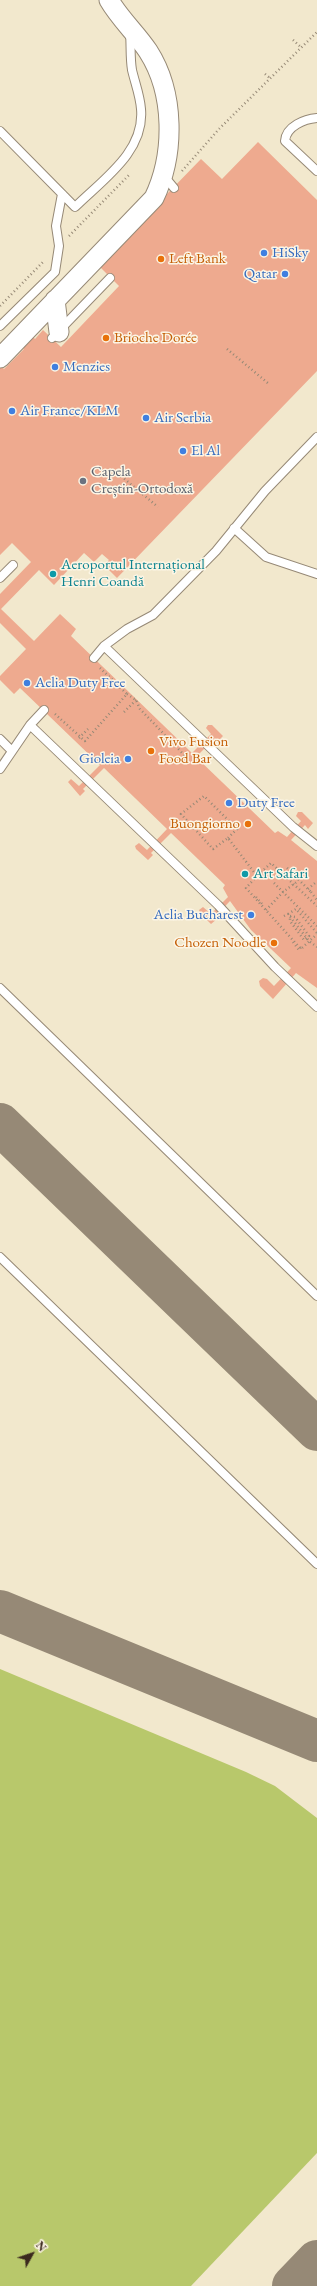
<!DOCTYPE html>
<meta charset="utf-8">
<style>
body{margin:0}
#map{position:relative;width:317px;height:2286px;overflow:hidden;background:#f2e8cd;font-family:"EB Garamond",serif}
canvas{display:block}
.north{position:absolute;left:12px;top:2234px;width:40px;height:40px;-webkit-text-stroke:3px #fcf5e5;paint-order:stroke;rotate:50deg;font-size:11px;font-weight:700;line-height:16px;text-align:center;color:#3b2a1e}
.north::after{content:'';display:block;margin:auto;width:14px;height:18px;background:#3b2a1e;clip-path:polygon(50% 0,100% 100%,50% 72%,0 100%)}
</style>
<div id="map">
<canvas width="317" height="2286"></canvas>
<div class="north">N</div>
</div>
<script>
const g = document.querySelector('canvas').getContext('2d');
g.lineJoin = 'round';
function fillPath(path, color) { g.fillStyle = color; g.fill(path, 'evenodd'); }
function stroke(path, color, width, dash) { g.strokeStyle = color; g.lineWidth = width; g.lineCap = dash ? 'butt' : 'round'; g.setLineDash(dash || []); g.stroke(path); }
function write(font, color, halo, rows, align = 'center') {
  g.font = font + ' "EB Garamond",serif'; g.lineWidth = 3; g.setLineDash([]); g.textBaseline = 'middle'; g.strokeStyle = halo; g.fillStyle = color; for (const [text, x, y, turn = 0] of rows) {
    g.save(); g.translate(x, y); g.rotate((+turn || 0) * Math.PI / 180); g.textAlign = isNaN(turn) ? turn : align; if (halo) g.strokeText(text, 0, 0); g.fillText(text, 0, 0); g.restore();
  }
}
const green = new Path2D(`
 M 0,1669 L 246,1772 L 275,1786 L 317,1818 L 317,2153 L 191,2286 L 0,2286 Z`);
const taxiway = new Path2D(`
 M 0,1124 L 317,1430
 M 0,1611 L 317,1741
 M 293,2286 L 317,2261`);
const building = new Path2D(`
 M 258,142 L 317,200 L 317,371 L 117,578 L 104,565 L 109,560 L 102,554 L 94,562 L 84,553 L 54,585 L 39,570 L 1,609 L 34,641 L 60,614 L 76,629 L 71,636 L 192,753 L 211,734 L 206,728 L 208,725 L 212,725 L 223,736 L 218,741 L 215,738 L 196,757 L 275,833 L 278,831 L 287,837 L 301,821 L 296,816 L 298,812 L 302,812 L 313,823 L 308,829 L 305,825 L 291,840 L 317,861 L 317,988 L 296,973 L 273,999 L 260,986 L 259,981 L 263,978 L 267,979 L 274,986 L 291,968 L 251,930 L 230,901 L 215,917 L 217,919 L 211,924 L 200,913 L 199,910 L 203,907 L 211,914 L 228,897 L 223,888 L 225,885 L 171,833 L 151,853 L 153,855 L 148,860 L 136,849 L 135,846 L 139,843 L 147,850 L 167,829 L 104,768 L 83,789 L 85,791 L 80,796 L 68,782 L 71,779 L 79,786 L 100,765 L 20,688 L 14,694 L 0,680 L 0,676 L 26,649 L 0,623 L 0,594 L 31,562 L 12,543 L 0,555 L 0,365 L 4,369 L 24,349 L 18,344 L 29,333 L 35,339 L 43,330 L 61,347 L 119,286 L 98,265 L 201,159 L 222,179 Z`);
const path = new Path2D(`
 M 293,40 L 302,48
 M 265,74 L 271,79
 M 182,171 L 219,129 L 317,32
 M 69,236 L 130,174
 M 0,306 L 44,261
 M 227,349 L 269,384
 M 115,471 L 158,507
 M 127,694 L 136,700 L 140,709 L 187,758
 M 124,712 L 136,700
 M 55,714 L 85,741 L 127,694 L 100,668
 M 79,738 L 88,729
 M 228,838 L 237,829 L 204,796 L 181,814 L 213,849 L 228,838 L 257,876 L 271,863 L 317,906
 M 287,868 L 311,892
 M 257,876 L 246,888 L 301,949 L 317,934
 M 274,883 L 317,926
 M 308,889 L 315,883
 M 311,892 L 317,900
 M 256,897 L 263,905
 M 266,910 L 283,892 L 298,881
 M 288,914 L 296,909 L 317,933
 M 284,916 L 288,914 L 309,941 L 317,947
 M 290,916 L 295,917 L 309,936 L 304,940 L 290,921 Z
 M 293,942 L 299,950 L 301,947`);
const service = new Path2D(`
 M 317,118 C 305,119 286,126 285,141 L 317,171
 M 0,131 L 75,207 C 102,180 145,152 141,109 C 140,95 135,83 132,70 C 130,58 131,45 130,33
 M 164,176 L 174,188
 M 0,326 L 55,272 L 59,246 L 56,226 L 62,194
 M 52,338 L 110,278
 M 234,528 L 266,557 L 317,574
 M 0,578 L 13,565
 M 104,646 L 293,827 L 317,846
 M 94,658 L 104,646 L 127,629 L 153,615 L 216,551 L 265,491 L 317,437
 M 30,725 L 218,905 L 275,967 L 317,1007
 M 0,739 L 12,751
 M 0,769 L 30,725 L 44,710
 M 0,988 L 317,1296
 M 0,1257 L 317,1564`);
const tertiary = new Path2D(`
 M 55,300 L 59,332
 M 0,358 L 154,198 C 175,154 175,93 148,51 C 136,33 120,19 109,0`);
const markers = [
 [264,253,4,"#3f7fe0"],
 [161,259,4,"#e8710a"],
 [285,274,4,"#3f7fe0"],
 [106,338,4,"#e8710a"],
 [55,367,4,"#3f7fe0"],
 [12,411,4,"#3f7fe0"],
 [146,418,4,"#3f7fe0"],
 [183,451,4,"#3f7fe0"],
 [83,481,4,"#6b7280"],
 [53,574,4,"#0f9aa8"],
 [27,683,4,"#3f7fe0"],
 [151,751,4,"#e8710a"],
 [128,759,4,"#3f7fe0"],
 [229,803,4,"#3f7fe0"],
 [248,824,4,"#e8710a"],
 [245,874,4,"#0f9aa8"],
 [251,915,4,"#3f7fe0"],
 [274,943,4,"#e8710a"]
];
const shopNames = [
 ["HiSky",272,253],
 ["Qatar",277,274,"right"],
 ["Menzies",63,367],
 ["Air France/KLM",20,411],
 ["Air Serbia",154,418],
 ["El Al",191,451],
 ["Aelia Duty Free",35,683],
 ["Gioleia",120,759,"right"],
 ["Duty Free",237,803],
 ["Aelia Bucharest",243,915,"right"]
];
const foodNames = [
 ["Left Bank",169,259],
 ["Brioche Dorée",114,338],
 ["Vivo Fusion",159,742],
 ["Food Bar",159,759],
 ["Buongiorno",240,824,"right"],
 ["Chozen Noodle",266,943,"right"]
];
const worshipNames = [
 ["Capela",91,472],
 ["Creștin-Ortodoxă",91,489]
];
const cultureNames = [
 ["Aeroportul Internațional",61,565],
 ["Henri Coandă",61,582],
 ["Art Safari",253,874]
];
fillPath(green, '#b8c86b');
stroke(taxiway, '#968976', 42);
fillPath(building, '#eeaa8f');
stroke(service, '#968976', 10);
stroke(tertiary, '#968976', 21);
stroke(path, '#968976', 2.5, [1, 3]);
stroke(service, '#fff', 8);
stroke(tertiary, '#fff', 19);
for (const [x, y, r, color] of markers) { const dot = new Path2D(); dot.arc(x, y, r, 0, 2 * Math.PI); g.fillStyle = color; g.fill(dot); stroke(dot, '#fcf5e5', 1.5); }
write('15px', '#366cbe', '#fcf5e5', shopNames, 'left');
write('15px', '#c56008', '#fcf5e5', foodNames, 'left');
write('15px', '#5b616d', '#fcf5e5', worshipNames, 'left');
write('15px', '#0d838f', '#fcf5e5', cultureNames, 'left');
</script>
